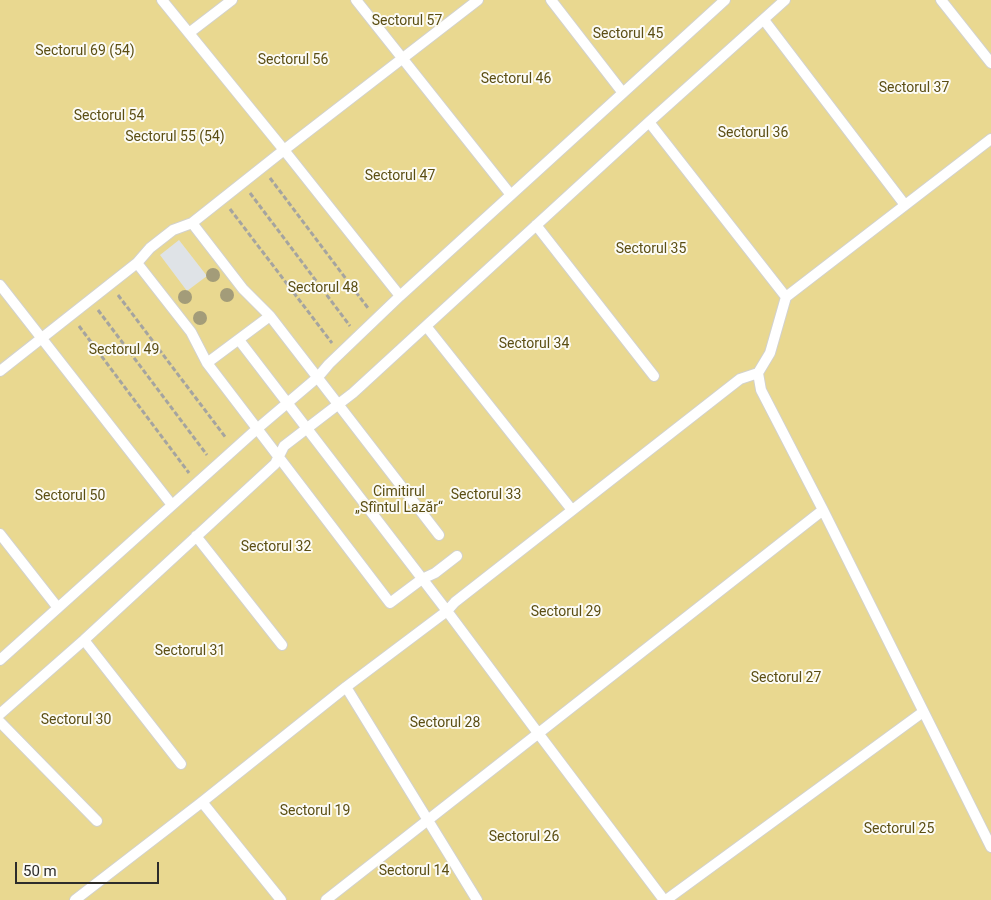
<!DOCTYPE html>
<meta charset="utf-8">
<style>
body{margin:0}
#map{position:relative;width:991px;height:900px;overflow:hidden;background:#fcfbf5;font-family:Roboto,sans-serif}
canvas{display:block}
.scale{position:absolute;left:15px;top:862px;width:144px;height:22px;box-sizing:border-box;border:2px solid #2d2c2a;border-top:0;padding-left:6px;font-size:15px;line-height:18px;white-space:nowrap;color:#2d2c2a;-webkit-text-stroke:4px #fcfbf5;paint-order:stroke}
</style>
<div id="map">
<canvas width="991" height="900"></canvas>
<div class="scale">50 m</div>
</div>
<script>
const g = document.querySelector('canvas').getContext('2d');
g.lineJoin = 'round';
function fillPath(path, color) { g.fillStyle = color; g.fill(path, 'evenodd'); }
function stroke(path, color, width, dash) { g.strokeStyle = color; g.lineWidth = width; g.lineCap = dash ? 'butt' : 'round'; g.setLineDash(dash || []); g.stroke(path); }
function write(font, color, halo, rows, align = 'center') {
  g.font = font + ' Roboto,sans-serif'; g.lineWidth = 4; g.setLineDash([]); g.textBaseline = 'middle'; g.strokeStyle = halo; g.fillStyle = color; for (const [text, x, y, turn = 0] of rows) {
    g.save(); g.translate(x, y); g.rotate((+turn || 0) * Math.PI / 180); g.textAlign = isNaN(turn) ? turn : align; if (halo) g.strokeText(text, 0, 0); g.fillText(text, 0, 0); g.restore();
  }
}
const green = new Path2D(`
 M 0,0 L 991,0 L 991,900 L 0,900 Z`);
const building = new Path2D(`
 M 179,240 L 207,276 L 187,291 L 160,255 Z`);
const path = new Path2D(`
 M 270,178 L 368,308
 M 250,193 L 350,326
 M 230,209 L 332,343
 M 118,295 L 226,438
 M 98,310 L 207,455
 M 79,326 L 189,473`);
const lane = new Path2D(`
 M 356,0 L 511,195
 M 551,0 L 623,93
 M 941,0 L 991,63
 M 764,20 L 905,205
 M 189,33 L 232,0
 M 649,122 L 786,297
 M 991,139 L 786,297 L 770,353 L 758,373 L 761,390 L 823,510 L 991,847
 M 192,223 L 243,289 L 270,316 L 439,535
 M 536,225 L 654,376
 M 137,263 L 191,332 L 207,363 L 390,603 L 422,579 L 435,573 L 457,556
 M 0,285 L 172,505
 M 400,296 L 284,150 L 478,0
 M 426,326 L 572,510
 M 239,340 L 447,611 L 538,733 L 664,900
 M 207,363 L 270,316
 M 0,371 L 137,263 L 150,248 L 173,230 L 192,223 L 284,150 L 162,0
 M 0,534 L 58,608
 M 196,536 L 282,645
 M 84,640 L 181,764
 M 0,660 L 258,428 L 318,377 L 329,364 L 400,296 L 725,0
 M 346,687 L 477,900
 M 0,714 L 84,640 L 275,464 L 284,446 L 353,393 L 426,326 L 649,122 L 785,0
 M 0,722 L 97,821
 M 202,802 L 281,900
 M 75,900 L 202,802 L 346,687 L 447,611 L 455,602 L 740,379 L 758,373
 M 326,900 L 823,510
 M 666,900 L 923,712`);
const trees = [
 [213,275],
 [227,295],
 [185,297],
 [200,318]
];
const parkNames = [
 ["Sectorul 57",407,21],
 ["Sectorul 45",628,34],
 ["Sectorul 69 (54)",85,51],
 ["Sectorul 56",293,60],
 ["Sectorul 46",516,79],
 ["Sectorul 37",914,88],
 ["Sectorul 54",109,116],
 ["Sectorul 36",753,133],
 ["Sectorul 55 (54)",175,137],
 ["Sectorul 47",400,176],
 ["Sectorul 35",651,249],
 ["Sectorul 48",323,288],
 ["Sectorul 34",534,344],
 ["Sectorul 49",124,350],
 ["Cimitirul",399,492],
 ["„Sfîntul Lazăr“",399,508],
 ["Sectorul 33",486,495],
 ["Sectorul 50",70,496],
 ["Sectorul 32",276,547],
 ["Sectorul 29",566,612],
 ["Sectorul 31",190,651],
 ["Sectorul 27",786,678],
 ["Sectorul 30",76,720],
 ["Sectorul 28",445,723],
 ["Sectorul 19",315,811],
 ["Sectorul 25",899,829],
 ["Sectorul 26",524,837],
 ["Sectorul 14",414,871]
];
fillPath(green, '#e9d890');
fillPath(building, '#dfe3e7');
stroke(lane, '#d3d2cc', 12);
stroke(path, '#a5a4a0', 3, [5, 2.5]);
stroke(lane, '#fff', 10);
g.fillStyle = '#a39c79';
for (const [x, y] of trees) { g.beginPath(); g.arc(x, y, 7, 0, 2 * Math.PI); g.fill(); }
write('14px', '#5b4e13', '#fcfbf5', parkNames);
</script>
